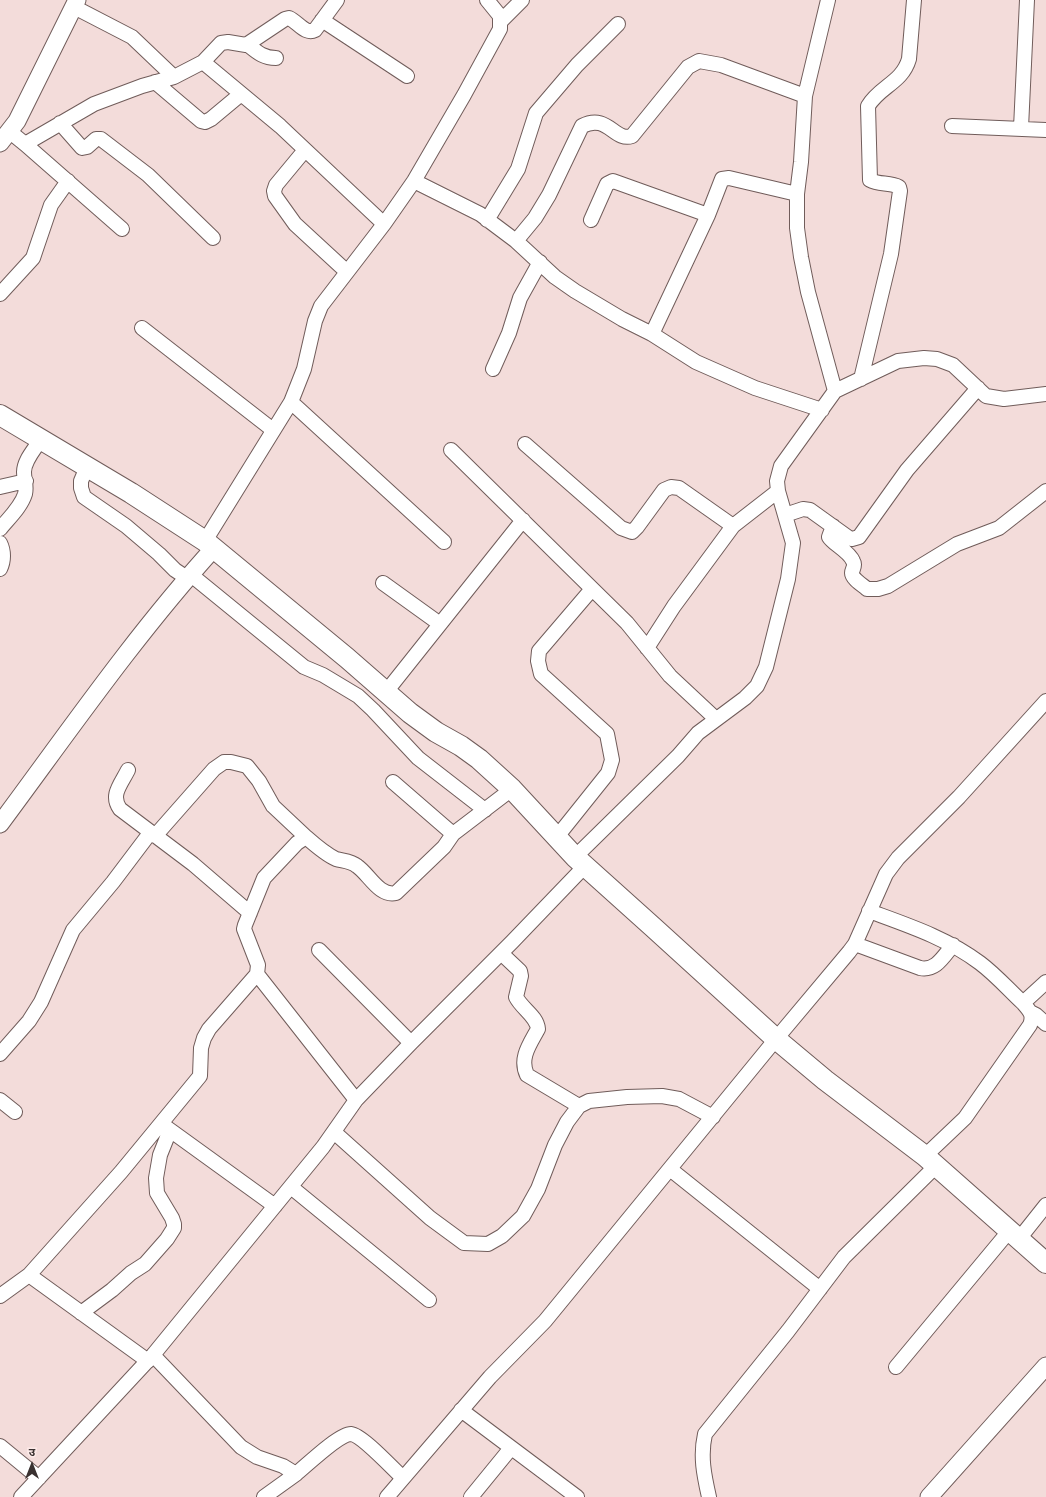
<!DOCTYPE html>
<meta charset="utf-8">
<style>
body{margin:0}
#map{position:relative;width:1046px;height:1497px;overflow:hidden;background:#f3dcda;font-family:"Nunito Sans","Noto Sans Devanagari",sans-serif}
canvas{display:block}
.north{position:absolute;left:12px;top:1445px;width:40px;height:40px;-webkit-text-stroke:3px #fdeae8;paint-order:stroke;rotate:0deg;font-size:11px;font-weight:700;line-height:16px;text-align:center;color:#393130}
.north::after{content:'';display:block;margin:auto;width:14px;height:18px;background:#393130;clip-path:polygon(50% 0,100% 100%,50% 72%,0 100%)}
</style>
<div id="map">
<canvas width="1046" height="1497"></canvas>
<div class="north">उ</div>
</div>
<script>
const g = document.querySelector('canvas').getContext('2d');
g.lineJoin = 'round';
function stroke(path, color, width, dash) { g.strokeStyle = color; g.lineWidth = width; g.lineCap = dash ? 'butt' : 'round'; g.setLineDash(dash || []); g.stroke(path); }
const minor = new Path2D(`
 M 74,7 L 132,37 L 174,77
 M 322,20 L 407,76
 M 500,22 L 522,0
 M 247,44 C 257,52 263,58 276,58
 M 203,62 L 280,126 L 384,224
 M 155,82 L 201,121 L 205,122 L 211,119 L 241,94
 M 60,123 L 82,148 L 87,147 L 96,139 L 101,139 L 148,175 L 213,238
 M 952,126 L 1046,130
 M 1021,128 L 1027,0
 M 9,131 L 25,144 L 94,104 L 142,86 L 174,77 L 203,62 L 221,43 L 228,42 L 246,45 L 285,19 L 289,18 C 298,22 305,35 315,30 L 337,0
 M 25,144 L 122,229
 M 305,150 L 276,185 L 274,191 L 275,196 L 295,224 L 346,271
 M 414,181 L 480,214 L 516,241 L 555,277 L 575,291 L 622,319 L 652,334 L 696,362 L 755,388 L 822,410
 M 487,220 L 518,169 L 536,113 L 577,65 L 618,24
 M 591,220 L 607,184 L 613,181 L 708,215
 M 516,241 L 535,218 L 549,195 L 582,126 C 608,113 614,142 632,136 L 688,67 L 699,61 L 721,65 L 805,96
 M 0,294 L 33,258 L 36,249 L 51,205 L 68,181
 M 142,328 L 273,430
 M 652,334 L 708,215 L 722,179 L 729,178 L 797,194
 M 493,369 L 509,333 L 520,298 L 540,262
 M 861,379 L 891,254 L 900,191 L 899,187 C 890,182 879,185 870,180 L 868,106 C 880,86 902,83 909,59 L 914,0
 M 835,391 L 898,361 L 924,358 L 937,359 L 953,365 L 986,396 L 1004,399 L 1046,394
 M 291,402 L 444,542
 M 525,444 L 621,528 L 632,532 L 637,527 L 664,490 L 671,487 L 679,488 L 733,526
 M 451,450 L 627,623 L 670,676 L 716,719
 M 87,467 L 81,481 L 81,488 L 84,497 L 126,526 L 159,554 L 175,570 L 187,578
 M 0,487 L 26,481
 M 785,515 L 803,509 L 810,510 L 849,538 L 852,539 L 859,537 L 907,470 L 978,388
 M 833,526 L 829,537 C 833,544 849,551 853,561 C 856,566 852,569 852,573 C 852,579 864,586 867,589 L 878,589 L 888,586 L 957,544 L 999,528 L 1046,491
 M 0,529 C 9,518 21,507 25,494 C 27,486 24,480 24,472 C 24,460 35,449 41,439
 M 205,541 L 291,402 L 304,369 L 315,321 L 321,306 L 384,224 L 414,181 L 464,95 L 500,29 L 500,16 L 487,0
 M 0,543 C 4,551 4,561 0,569
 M 190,574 L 304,667 L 323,675 L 358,696 L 373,710 L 418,758 L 485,810
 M 383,583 L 440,624
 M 647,648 L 674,606 L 733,526 L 778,491
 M 386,692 L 523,520
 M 128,770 C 121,784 110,795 120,809 L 193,864 L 250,913
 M 393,782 L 453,834
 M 155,836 L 214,769 L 224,762 L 231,762 L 247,766 L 259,781 L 273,806 L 306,837
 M 556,838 L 608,773 L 612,760 L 607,734 L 541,674 L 538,661 L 539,651 L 592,589
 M 575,857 L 678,756 L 698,733 L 745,698 L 757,686 L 766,667 L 788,579 L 793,543 L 778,491 L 777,481 L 781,466 L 835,391 L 808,292 L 801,257 L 797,228 L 797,194 L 801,162 L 805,96 L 828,0
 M 869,911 C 907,925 947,938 980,963 C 996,975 1009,990 1023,1003
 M 855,944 L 920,968 C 936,971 943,957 953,945
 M 319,950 L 411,1043
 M 501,953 L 520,971 L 521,976 L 516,997 C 522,1009 537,1016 538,1029 C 530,1044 519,1058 527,1075 L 579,1106
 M 257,974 L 356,1100
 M 1032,1013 L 1036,1015 L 1046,1024
 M 0,1054 L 29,1021 L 41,1002 L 73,930 L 113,882 L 150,833
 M 0,1100 L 15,1112
 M 163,1125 L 275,1206
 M 334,1132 L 430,1218 L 464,1243 L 488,1244 L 502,1236 L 523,1216 L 538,1189 L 555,1145 L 567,1122 L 579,1106 L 589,1101 L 627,1097 L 662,1096 L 679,1099 L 713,1117
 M 925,1156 L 965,1118 L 1030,1025 C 1034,1015 1030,1011 1023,1003 L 1046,982
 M 670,1169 L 820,1289
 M 291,1187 L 429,1300
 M 1019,1239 L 1046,1205
 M 29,1275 L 148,1361
 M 0,1296 L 29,1275 L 121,1172 L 200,1076 L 201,1048 L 204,1038 L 209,1029 L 257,974 L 258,965 L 244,929 L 245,925 L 264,878 L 297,843 L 306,837 C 315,845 325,854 336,859 C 343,861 351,861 357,866 C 369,874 379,897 396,893 L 444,847 L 453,834 L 512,789
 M 81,1313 L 112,1290 L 131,1273 L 145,1264 L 167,1239 L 174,1228 L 174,1224 L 172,1218 L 157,1193 L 156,1178 L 160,1155 L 170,1130
 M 153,1355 L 241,1447 L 257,1457 L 283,1466 L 296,1474 C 307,1465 339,1434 351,1434 C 362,1435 394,1470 403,1478
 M 896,1367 L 1010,1230
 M 461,1410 L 577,1497
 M 0,1446 L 39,1478
 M 21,1497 L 153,1355 L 323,1147 L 356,1100 L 411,1043 L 512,942 L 585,866
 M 264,1497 L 296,1474
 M 387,1497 L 490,1377 L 545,1321 L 776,1039 L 849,952 L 855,944 L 886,874 L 898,858 L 959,797 L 1046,701
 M 471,1497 L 511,1448
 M 709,1497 C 704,1475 700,1456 705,1434 L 788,1331 L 844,1257 L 936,1166`);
const tertiary = new Path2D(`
 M 0,143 L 17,121 L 77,0
 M 0,824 C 69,731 136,634 214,548
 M 929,1497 L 1046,1366`);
const secondary = new Path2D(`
 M 0,415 L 131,493 L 205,541 L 347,658 L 410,713 L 436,732 L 461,746 L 479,759 L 512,789 L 575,857 L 654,928 L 776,1039 L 825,1080 L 925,1156 L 1046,1263`);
stroke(minor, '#705c5a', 16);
stroke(tertiary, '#705c5a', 19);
stroke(secondary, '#705c5a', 22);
stroke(minor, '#fff', 14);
stroke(tertiary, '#fff', 17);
stroke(secondary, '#fff', 20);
</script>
